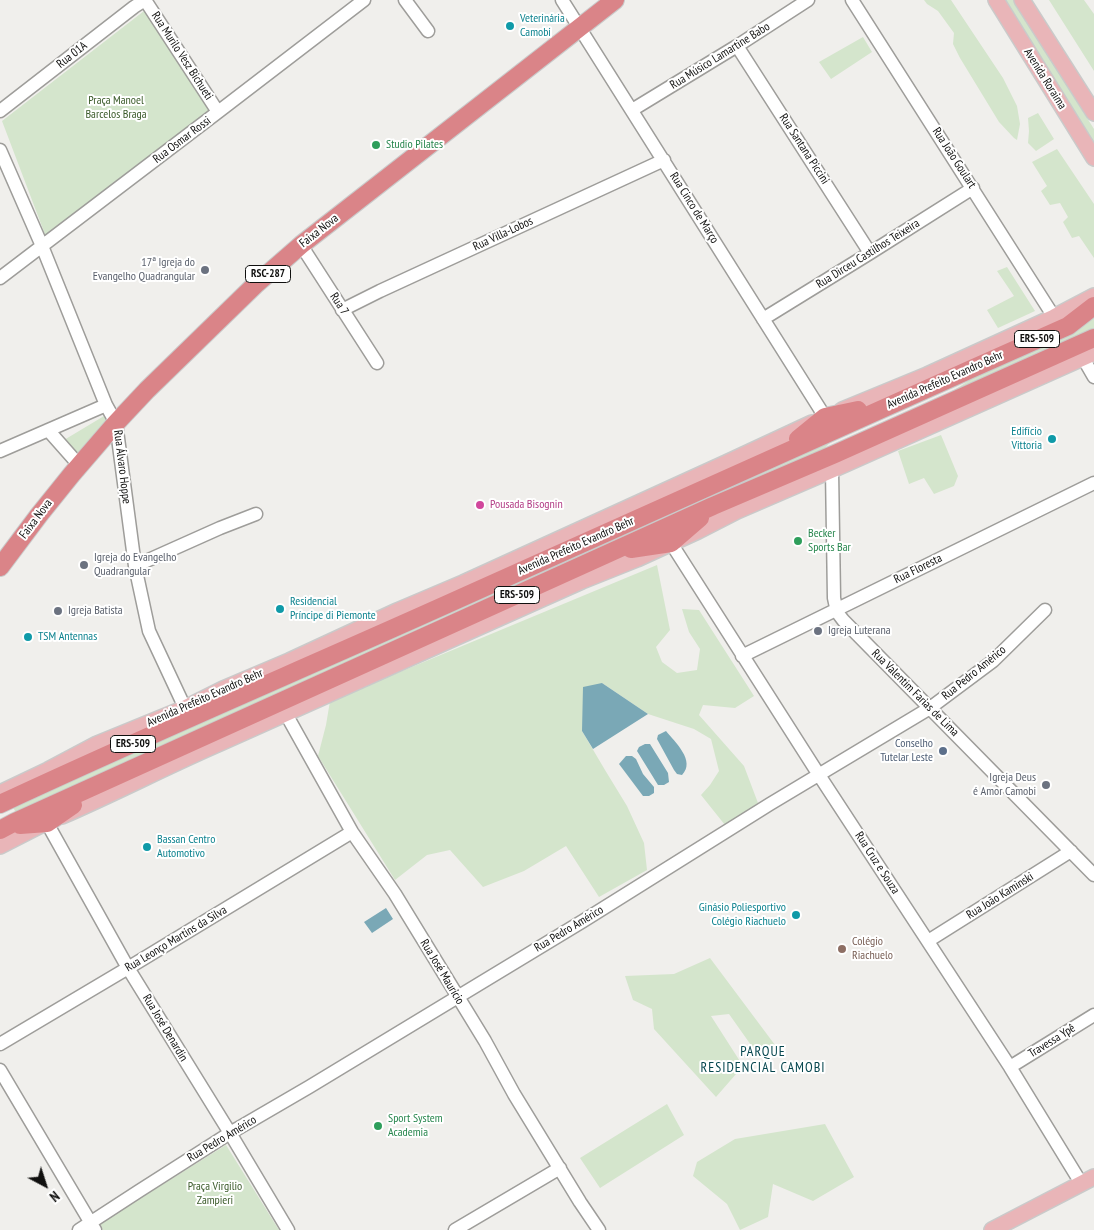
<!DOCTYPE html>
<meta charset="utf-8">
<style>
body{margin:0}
#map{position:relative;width:1094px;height:1230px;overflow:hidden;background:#f0efec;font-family:"PT Sans Narrow",sans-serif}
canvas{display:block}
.north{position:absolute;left:20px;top:1160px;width:50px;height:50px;-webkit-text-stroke:4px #fff;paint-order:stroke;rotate:140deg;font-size:14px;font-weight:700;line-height:20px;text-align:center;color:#10100f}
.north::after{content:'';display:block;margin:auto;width:18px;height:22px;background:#10100f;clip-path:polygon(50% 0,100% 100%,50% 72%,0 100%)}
</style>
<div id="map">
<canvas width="1094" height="1230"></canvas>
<div class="north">N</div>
</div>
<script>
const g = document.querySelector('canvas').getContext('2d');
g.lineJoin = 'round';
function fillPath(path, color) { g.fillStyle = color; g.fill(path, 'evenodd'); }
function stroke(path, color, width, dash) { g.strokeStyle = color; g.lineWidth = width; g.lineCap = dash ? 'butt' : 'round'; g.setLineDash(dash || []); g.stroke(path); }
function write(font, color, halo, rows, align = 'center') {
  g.font = font + ' "PT Sans Narrow",sans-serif'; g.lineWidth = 4; g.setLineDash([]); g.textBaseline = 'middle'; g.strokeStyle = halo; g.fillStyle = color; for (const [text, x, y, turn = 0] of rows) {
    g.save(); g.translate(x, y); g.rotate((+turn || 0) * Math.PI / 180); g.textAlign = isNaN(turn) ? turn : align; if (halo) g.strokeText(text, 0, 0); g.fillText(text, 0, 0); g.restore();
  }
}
const green = new Path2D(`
 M 924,0 L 951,0 L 1003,78 L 1017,106 L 1020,124 L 1017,140 L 1014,138 L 999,122 L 960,58 L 953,44 L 954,33 L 938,11 L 927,4 Z
 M 1003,0 L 1013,0 L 1094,129 L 1094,143 Z
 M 1049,0 L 1084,0 L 1094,14 L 1094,71 Z
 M 144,11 L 212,109 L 46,237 L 2,121 Z
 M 863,37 L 872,52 L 831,79 L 819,62 Z
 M 1038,113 L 1054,139 L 1036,151 L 1028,143 L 1029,131 L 1028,118 Z
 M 1057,149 L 1094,204 L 1094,258 L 1079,236 L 1072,238 L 1063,222 L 1068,217 L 1060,203 L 1050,205 L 1041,191 L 1047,186 L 1032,162 Z
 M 1007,267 L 1035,311 L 998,328 L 987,310 L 1014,296 L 997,271 Z
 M 1094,315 L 1094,331 L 954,394 L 953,391 L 980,373 Z
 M 104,416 L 107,421 L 78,453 L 64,440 Z
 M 842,430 L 824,449 L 431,623 L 17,815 L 12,805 Z
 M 941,435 L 958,476 L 954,486 L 934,494 L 924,478 L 909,484 L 898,451 Z
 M 657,565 L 670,630 L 656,647 L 662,662 L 677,673 L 697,670 L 700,649 L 689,632 L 682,609 L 699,610 L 754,696 L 735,708 L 703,705 L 699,715 L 744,766 L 758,803 L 725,825 L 701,795 L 710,785 L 719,771 L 711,739 L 694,729 L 648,714 L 602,683 L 582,731 L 605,770 L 627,806 L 644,843 L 647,870 L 599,897 L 566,846 L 524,871 L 483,887 L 450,850 L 427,855 L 395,880 L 318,756 L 326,725 L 330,701 Z
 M 710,958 L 775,1045 L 758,1055 L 729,1014 L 711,1016 L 743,1066 L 716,1097 L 654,1029 L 652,1009 L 633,1000 L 625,976 L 674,974 Z
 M 667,1104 L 684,1135 L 600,1188 L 580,1158 Z
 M 825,1124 L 854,1177 L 813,1201 L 773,1184 L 768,1217 L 740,1230 L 727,1204 L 693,1176 L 697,1162 L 735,1139 Z
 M 226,1145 L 279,1230 L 103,1230 L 99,1224 Z`);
const water = new Path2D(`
 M 602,683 L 648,714 L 593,749 L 582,731 L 583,687 Z
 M 666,731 C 675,742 696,761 682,775 L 677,774 L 674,770 L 657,739 L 658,735 Z
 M 645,744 L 650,744 L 668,773 L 669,782 L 664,785 L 658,785 L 637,751 L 639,747 Z
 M 626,756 L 632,756 L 636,759 L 643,774 L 654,787 L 654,793 L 649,796 L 643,796 L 619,764 Z
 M 386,908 L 393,919 L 372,933 L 364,922 Z`);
const minor = new Path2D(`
 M 145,0 L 218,112
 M 405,0 L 428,31
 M 562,0 L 825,417
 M 852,0 L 1054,317
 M 737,46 L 870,253
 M 632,110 L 737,46 L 808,0
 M 0,111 L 134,7 L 145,0
 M 0,150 L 42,246 L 106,405 L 116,423 L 135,566 L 149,631 L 185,708
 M 301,245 L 377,363
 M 0,278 L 218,112 L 364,0
 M 342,310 L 380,291 L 664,160
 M 763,319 L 870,253 L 973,188
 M 1083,358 L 1094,377
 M 48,430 L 79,465
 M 0,451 L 106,405
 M 832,470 L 834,598 L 837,612 L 843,620 L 1094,875
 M 671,543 L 819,775 L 1010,1067 L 1081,1183
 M 135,566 L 220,528 L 256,514
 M 742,656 L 1094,483
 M 286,714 L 352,832 L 395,894 L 485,1041 L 514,1094 L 580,1202 L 599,1230
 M 47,823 L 128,968 L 230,1133 L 288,1230
 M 928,941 L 1071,851
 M 0,1044 L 128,968 L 352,832
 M 1010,1067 L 1094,1015
 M 0,1070 L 95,1230
 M 79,1230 L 139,1191 L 230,1133 L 309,1087 L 583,921 L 770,804 L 930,708 L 993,661 L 1045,610
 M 455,1230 L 560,1168`);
const major = new Path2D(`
 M 996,0 L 1094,158
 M 1022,0 L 1094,113
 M 842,410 L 927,375 L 1054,317 L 1094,296
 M 0,793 L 48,770 L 97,744 L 185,708 L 223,689 L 289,661 L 397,611 L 463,583 L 726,463 L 812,423
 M 62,816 C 115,793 167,766 220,743 C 340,689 461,635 582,581 L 637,559 L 698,531 L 737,511 L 832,470 L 1094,353
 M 0,846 L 41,825
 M 992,1230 L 1094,1177`);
const highway = new Path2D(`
 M 798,439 L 825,417 L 858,410
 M 631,549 L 671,543 L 700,518
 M 0,567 L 39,515 L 72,474 L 116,423 L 147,390 L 255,285 L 301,245 L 615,0
 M 0,804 C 156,731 315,664 472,593 C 671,504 869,414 1068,326 L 1094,306
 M 20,825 L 47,823 L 73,805
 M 0,830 L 15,822 L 713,506 L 835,454 L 1094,338`);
const markers = [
 [510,26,5,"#0f9aa8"],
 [376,145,5,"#2e9e5b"],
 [205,270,5,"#6b7280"],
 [1052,439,5,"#0f9aa8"],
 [480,505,5,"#d1479c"],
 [798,541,5,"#2e9e5b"],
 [84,565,5,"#6b7280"],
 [280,609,5,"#0f9aa8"],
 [58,611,5,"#6b7280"],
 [818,631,5,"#6b7280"],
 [28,637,5,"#0f9aa8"],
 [943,751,5,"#5c6f8a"],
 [1046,785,5,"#6b7280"],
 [147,847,5,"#0f9aa8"],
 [796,915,5,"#0f9aa8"],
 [842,949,5,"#8d6e63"],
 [378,1126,5,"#2e9e5b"]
];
const shields = [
 [268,274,45],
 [1037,339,45],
 [517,595,45],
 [133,744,45]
];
const shieldNames = [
 ["RSC-287",268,274],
 ["ERS-509",1037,339],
 ["ERS-509",517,595],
 ["ERS-509",133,744]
];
const cultureNames = [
 ["Veterinária",520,19],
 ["Camobi",520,33],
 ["Edifício",1042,432,"right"],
 ["Vittoria",1042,446,"right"],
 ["Residencial",290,602],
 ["Príncipe di Piemonte",290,616],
 ["TSM Antennas",38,637],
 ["Bassan Centro",157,840],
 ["Automotivo",157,854],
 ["Ginásio Poliesportivo",786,908,"right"],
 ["Colégio Riachuelo",786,922,"right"]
];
const streetNames = [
 ["Rua 01A",72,55,-38],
 ["Rua Murilo Vesz Bichueti",182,56,57],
 ["Rua Músico Lamartine Babo",720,56,-32],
 ["Avenida Roraima",1045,79,58],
 ["Rua Osmar Rossi",182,140,-37],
 ["Rua Santana Piccini",804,149,57],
 ["Rua João Goulart",954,158,57],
 ["Rua Cinco de Março",694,208,58],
 ["Faixa Nova",319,231,-38],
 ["Rua Villa-Lobos",503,234,-25],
 ["Rua Dirceu Castilhos Teixeira",868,254,-32],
 ["Rua 7",339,304,57],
 ["Avenida Prefeito Evandro Behr",945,380,-24],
 ["Rua Álvaro Hoppe",122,467,83],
 ["Faixa Nova",36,519,-53],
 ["Avenida Prefeito Evandro Behr",576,546,-24],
 ["Rua Floresta",918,569,-26],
 ["Rua Pedro Américo",974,673,-39],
 ["Rua Valentim Farias de Lima",915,693,45],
 ["Avenida Prefeito Evandro Behr",205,698,-24],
 ["Rua Cruz e Souza",877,863,57],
 ["Rua João Kaminski",1000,896,-32],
 ["Rua Pedro Américo",569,929,-31],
 ["Rua Leonço Martins da Silva",176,939,-31],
 ["Rua José Maurício",442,972,59],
 ["Rua José Denardin",165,1028,59],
 ["Travessa Ypê",1052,1041,-32],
 ["Rua Pedro Américo",222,1139,-31]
];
const parkNames = [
 ["Praça Manoel",116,101],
 ["Barcelos Braga",116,115],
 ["Praça Virgilio",215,1187],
 ["Zampieri",215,1201]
];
const leisureNames = [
 ["Studio Pilates",386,145],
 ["Becker",808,534],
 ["Sports Bar",808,548],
 ["Sport System",388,1119],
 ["Academia",388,1133]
];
const worshipNames = [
 ["17ª Igreja do",195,263,"right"],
 ["Evangelho Quadrangular",195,277,"right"],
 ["Igreja do Evangelho",94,558],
 ["Quadrangular",94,572],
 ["Igreja Batista",68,611],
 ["Igreja Luterana",828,631],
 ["Igreja Deus",1036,778,"right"],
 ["é Amor Camobi",1036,792,"right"]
];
const hotelNames = [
 ["Pousada Bisognin",490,505]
];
const serviceNames = [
 ["Conselho",933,744],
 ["Tutelar Leste",933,758]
];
const educationNames = [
 ["Colégio",852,942],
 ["Riachuelo",852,956]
];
const neighbourhoodNames = [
 ["PARQUE",763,1052],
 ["RESIDENCIAL CAMOBI",763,1068]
];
fillPath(green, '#d4e5cc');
fillPath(water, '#7aa8b6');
stroke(minor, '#9e9d9a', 15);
stroke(major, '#cacaca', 18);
stroke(highway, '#cacaca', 20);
stroke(minor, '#fff', 12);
stroke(major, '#e9b5b8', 15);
stroke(highway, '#da8488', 18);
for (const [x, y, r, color] of markers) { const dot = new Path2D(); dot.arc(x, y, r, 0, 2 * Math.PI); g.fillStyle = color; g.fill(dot); stroke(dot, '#fff', 2); }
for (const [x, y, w] of shields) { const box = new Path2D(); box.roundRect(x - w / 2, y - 8.5, w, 17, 4); g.fillStyle = '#fff'; g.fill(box); stroke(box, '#10100f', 1); }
write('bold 11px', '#10100f', null, shieldNames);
write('12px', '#0d838f', '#fff', cultureNames, 'left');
write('12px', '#10100f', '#fff', streetNames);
write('12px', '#3a5a29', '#fff', parkNames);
write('12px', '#27864d', '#fff', leisureNames, 'left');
write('12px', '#5b616d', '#fff', worshipNames, 'left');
write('12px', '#b23c85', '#fff', hotelNames, 'left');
write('12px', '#4e5e75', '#fff', serviceNames, 'right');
write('12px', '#785e54', '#fff', educationNames, 'left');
g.letterSpacing = '1px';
write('14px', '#05464e', '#fff', neighbourhoodNames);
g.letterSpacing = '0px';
</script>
